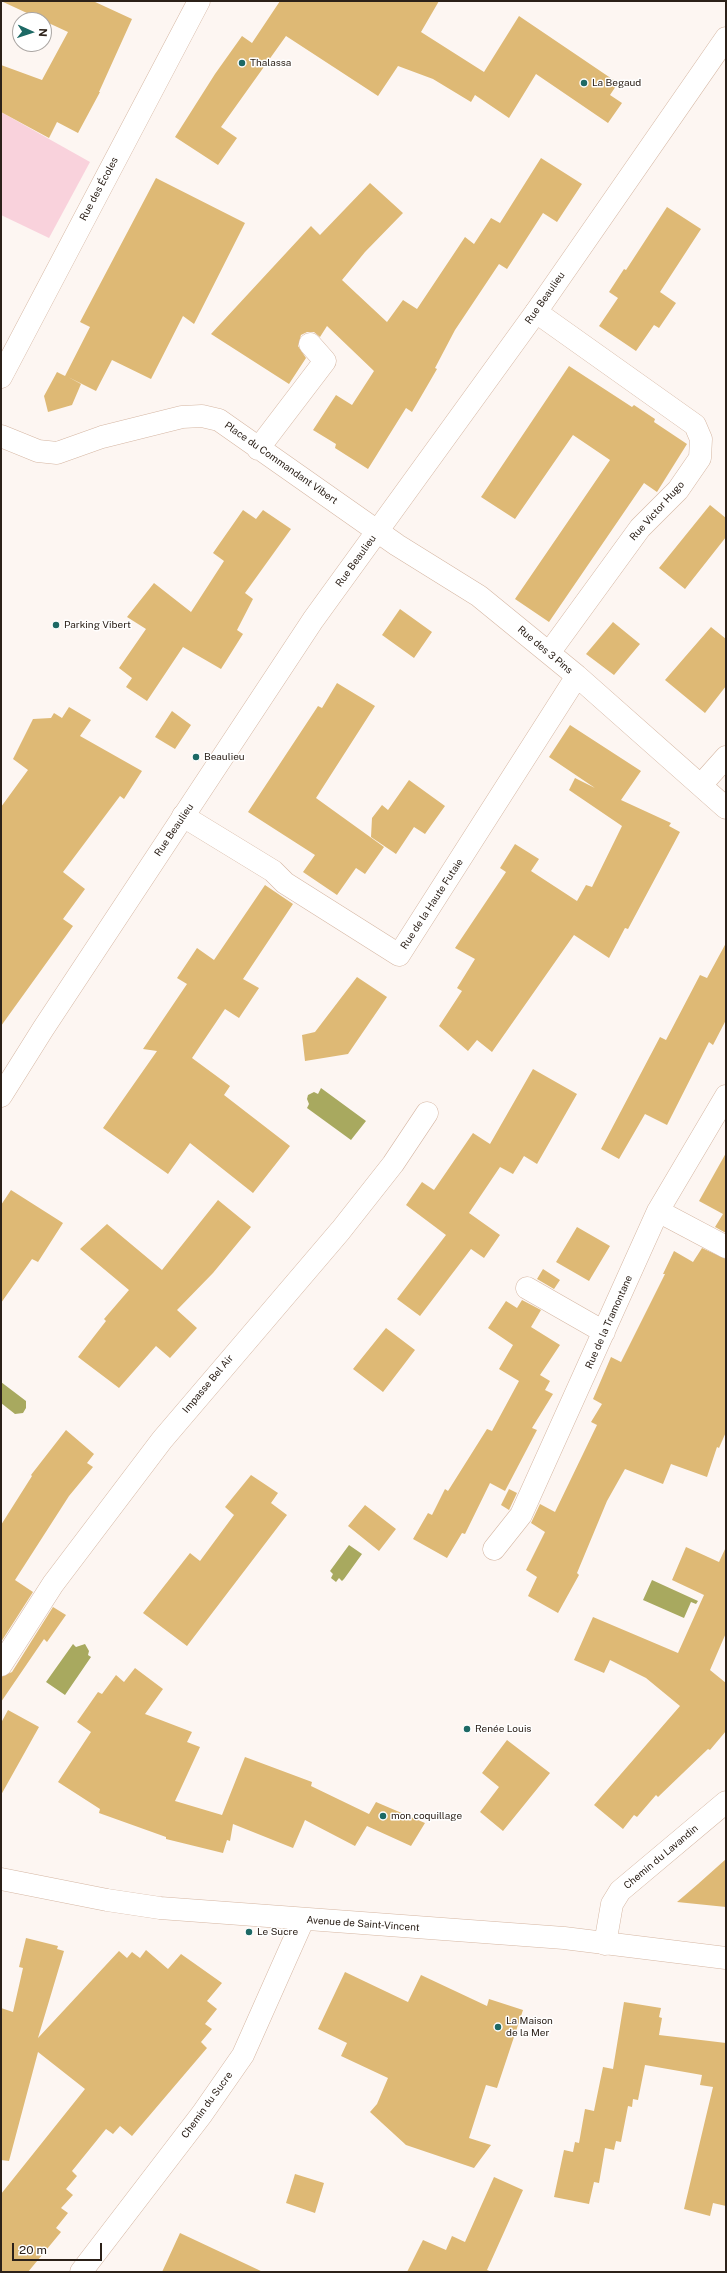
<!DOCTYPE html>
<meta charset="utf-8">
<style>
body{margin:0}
#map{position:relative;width:727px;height:2273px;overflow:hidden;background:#fdf6f2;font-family:"Public Sans",sans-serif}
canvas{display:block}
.frame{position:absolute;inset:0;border:2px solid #2c2119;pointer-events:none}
.north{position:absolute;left:12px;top:12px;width:40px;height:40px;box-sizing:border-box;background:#fff;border:1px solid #aba6a3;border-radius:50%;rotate:93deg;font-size:11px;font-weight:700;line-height:16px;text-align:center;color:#2c2119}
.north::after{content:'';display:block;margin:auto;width:14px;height:18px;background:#1d6965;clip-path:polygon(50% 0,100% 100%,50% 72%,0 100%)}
.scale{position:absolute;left:12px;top:2243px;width:90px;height:18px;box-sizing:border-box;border:2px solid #2c2119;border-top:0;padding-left:5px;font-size:12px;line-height:14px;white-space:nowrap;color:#2c2119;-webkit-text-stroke:3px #fff;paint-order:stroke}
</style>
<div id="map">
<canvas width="727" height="2273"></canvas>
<div class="frame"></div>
<div class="north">N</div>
<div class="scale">20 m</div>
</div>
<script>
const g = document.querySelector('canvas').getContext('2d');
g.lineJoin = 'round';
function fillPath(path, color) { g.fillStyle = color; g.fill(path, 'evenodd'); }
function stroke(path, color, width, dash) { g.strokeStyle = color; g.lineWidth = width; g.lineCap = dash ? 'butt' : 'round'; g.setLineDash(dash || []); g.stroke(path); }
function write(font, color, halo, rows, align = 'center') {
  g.font = font + ' "Public Sans",sans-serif'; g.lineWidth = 3; g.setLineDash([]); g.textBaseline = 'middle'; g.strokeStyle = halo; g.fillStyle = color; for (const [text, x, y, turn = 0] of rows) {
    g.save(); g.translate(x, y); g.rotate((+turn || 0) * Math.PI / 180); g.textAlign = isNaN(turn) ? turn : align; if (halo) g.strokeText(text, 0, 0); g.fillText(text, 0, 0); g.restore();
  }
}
const green = new Path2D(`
 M 1,112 L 90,162 L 49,238 L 1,215 Z`);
const water = new Path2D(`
 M 321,1088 L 366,1121 L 351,1140 L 307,1108 L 309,1104 L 307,1099 L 308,1095 L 314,1092 L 318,1094 Z
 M 1,1382 L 26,1401 L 26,1408 L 23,1413 L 15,1414 L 1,1403 Z
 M 349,1545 L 362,1554 L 344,1579 L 342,1581 L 339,1578 L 336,1582 L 331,1578 L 333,1574 L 330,1571 Z
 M 652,1580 L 698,1601 L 696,1604 L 691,1602 L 684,1618 L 643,1600 Z
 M 73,1644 L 76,1647 L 85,1644 L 89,1651 L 88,1655 L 91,1657 L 65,1695 L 46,1682 Z`);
const building = new Path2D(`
 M 1,1 L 93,1 L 132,19 L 99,92 L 100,92 L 78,133 L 57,122 L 49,138 L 1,112 L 1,65 L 42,80 L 68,32 Z
 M 280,1 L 439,1 L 421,32 L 484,72 L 519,16 L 618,83 L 610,95 L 622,103 L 608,123 L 536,74 L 509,118 L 475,95 L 471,102 L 433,79 L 398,66 L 378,96 L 286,36 L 221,127 L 237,138 L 218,165 L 175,137 L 215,74 L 242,36 L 252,43 Z
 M 541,158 L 582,184 L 557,222 L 543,213 L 507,269 L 499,264 L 455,330 L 435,368 L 437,369 L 412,412 L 406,408 L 368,469 L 335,448 L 336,444 L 313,430 L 336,395 L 352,405 L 374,371 L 327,326 L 320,337 L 314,332 L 307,332 L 301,335 L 298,346 L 306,358 L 289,384 L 211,334 L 311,226 L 320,235 L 370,183 L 403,213 L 365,252 L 342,280 L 387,322 L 403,300 L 417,309 L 465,237 L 474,244 L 491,218 L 500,223 Z
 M 156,178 L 245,223 L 194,324 L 183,316 L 151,379 L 112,360 L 96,391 L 68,377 L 81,384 L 72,405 L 48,412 L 44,396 L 57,372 L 65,376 L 90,327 L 80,322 Z
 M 667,207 L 701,229 L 660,292 L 676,303 L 659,328 L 654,325 L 636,351 L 599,326 L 618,298 L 609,292 L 624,269 L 626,270 Z
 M 569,366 L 632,407 L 634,405 L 655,419 L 654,422 L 687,444 L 657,492 L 644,483 L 549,622 L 515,599 L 610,460 L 573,435 L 515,519 L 481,497 Z
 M 710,505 L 726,518 L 726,537 L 685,589 L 659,568 Z
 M 243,510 L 256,519 L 263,510 L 291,529 L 245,593 L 253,599 L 237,630 L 243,634 L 221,669 L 183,647 L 147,701 L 126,687 L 132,678 L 119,668 L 146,629 L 127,617 L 154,583 L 191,612 L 224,561 L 213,553 Z
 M 400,609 L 432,632 L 414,658 L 382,635 Z
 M 613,622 L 640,644 L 614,675 L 586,654 Z
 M 711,627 L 726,639 L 726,686 L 705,713 L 665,680 Z
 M 337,683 L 375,706 L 316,798 L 384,847 L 365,874 L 356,868 L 337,895 L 303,872 L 315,855 L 248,812 L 318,706 L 322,708 Z
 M 69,707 L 91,720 L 80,736 L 142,771 L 124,799 L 120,796 L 63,872 L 85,889 L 63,919 L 73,926 L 1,1026 L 1,807 L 28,770 L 13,759 L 33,719 L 51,718 L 54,713 L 62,718 Z
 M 172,711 L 191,725 L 175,749 L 155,737 Z
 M 570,725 L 641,771 L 621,800 L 671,823 L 669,826 L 680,832 L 628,929 L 625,928 L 609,958 L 574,935 L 492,1052 L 477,1040 L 468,1051 L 439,1026 L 462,991 L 457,988 L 475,959 L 455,948 L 506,872 L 500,868 L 515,844 L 539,859 L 531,871 L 577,901 L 586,885 L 592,887 L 622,826 L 569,790 L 575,778 L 595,788 L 549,757 Z
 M 409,780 L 445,806 L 425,834 L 414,827 L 396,854 L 371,837 L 372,818 L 382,805 L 388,810 Z
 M 265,885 L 293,904 L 243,979 L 259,988 L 239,1018 L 225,1009 L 192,1058 L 230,1086 L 224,1095 L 290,1146 L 253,1193 L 190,1143 L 168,1174 L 103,1128 L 157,1051 L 143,1049 L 187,984 L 177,978 L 197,948 L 214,960 Z
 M 726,943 L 726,1020 L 713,1045 L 709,1042 L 667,1125 L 645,1114 L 619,1159 L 601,1149 L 660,1037 L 666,1040 L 700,975 L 707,978 Z
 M 357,977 L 387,997 L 348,1054 L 305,1061 L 302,1035 L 315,1032 Z
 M 533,1069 L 577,1094 L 537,1164 L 524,1156 L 513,1174 L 500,1167 L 469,1213 L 500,1235 L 484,1258 L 471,1249 L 420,1316 L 397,1299 L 446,1235 L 406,1205 L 422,1182 L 434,1190 L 473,1133 L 490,1144 Z
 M 726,1153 L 726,1233 L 715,1227 L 723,1214 L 699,1201 Z
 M 11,1190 L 63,1223 L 38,1262 L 32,1259 L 1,1303 L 1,1205 Z
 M 218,1200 L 251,1227 L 213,1273 L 177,1310 L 197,1328 L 170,1358 L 156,1346 L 119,1388 L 78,1357 L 106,1321 L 104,1319 L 129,1290 L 80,1249 L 107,1224 L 162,1270 Z
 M 577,1227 L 610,1246 L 589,1281 L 556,1262 Z
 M 702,1248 L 726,1259 L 726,1432 L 719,1448 L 717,1447 L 707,1477 L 671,1464 L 663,1484 L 625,1469 L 607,1501 L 577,1573 L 579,1575 L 558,1613 L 528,1596 L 537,1577 L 526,1570 L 545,1532 L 531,1523 L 540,1504 L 555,1512 L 597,1425 L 591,1422 L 602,1404 L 593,1399 L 611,1357 L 621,1362 L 665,1274 L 663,1274 L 674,1251 L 693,1262 Z
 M 543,1269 L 560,1280 L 554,1289 L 537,1279 Z
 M 522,1300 L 541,1310 L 531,1327 L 560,1345 L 540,1375 L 550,1381 L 545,1390 L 553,1394 L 532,1428 L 537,1430 L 505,1491 L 490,1483 L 465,1534 L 462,1533 L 447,1558 L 413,1539 L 428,1513 L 432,1515 L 445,1489 L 448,1491 L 487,1429 L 492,1431 L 519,1381 L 499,1369 L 513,1345 L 488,1328 L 506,1301 L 517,1308 Z
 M 386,1328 L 415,1350 L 383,1392 L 353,1369 Z
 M 66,1430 L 94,1454 L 87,1463 L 93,1467 L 69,1496 L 15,1580 L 33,1592 L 1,1642 L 1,1525 L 32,1476 L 31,1475 Z
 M 251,1475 L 278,1493 L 271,1503 L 287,1515 L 187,1646 L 143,1613 L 190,1553 L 200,1561 L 234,1515 L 225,1507 Z
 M 509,1489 L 517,1493 L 509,1510 L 501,1505 Z
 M 365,1505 L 396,1529 L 379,1551 L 348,1526 Z
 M 686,1547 L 719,1562 L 726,1547 L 726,1633 L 710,1670 L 726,1683 L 726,1731 L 710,1750 L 708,1749 L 658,1797 L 656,1795 L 637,1817 L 634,1815 L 623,1829 L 594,1805 L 680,1706 L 646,1678 L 610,1660 L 604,1673 L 574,1660 L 593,1617 L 678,1653 L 704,1595 L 672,1580 Z
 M 53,1607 L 66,1615 L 47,1642 L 44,1639 L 1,1702 L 1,1677 L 12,1672 Z
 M 135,1668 L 163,1689 L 145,1714 L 192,1732 L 187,1742 L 200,1747 L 175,1801 L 222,1815 L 245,1757 L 312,1782 L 311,1786 L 369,1814 L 376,1802 L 425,1823 L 411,1846 L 367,1826 L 355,1846 L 305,1820 L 293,1848 L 233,1824 L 230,1841 L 227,1840 L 223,1853 L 166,1839 L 166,1837 L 99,1813 L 100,1809 L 58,1782 L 91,1732 L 77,1722 L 98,1692 L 102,1694 L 116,1675 L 124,1682 Z
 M 8,1710 L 39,1727 L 1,1795 L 1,1723 Z
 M 507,1740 L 550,1773 L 503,1831 L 480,1812 L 499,1787 L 482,1773 Z
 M 726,1859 L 726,1907 L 677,1902 L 698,1884 Z
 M 26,1938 L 58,1946 L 57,1949 L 64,1951 L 38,2038 L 119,1951 L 127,1958 L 132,1952 L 140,1958 L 146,1950 L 168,1969 L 181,1954 L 222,1983 L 207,2001 L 217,2009 L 205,2024 L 212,2029 L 201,2042 L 207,2048 L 132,2136 L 120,2126 L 113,2134 L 106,2129 L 72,2171 L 77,2176 L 66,2189 L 73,2195 L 61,2208 L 68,2213 L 56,2228 L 61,2232 L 28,2272 L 1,2272 L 1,2194 L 85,2089 L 38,2052 L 9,2161 L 1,2160 L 1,2008 L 13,2012 L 23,1968 L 19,1967 Z
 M 345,1972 L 408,2002 L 421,1975 L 487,2006 L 489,1999 L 523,2010 L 497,2088 L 486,2085 L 469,2138 L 491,2145 L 474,2168 L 406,2145 L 370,2112 L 377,2104 L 388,2078 L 341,2056 L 347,2043 L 318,2029 Z
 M 624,2002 L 661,2008 L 659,2017 L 662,2018 L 659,2035 L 726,2043 L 726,2206 L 713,2203 L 710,2216 L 684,2209 L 713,2087 L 700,2085 L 702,2075 L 645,2065 L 638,2100 L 633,2099 L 632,2107 L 628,2106 L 621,2142 L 616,2141 L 614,2150 L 605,2148 L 599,2183 L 594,2182 L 589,2204 L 554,2197 L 564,2150 L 573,2152 L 575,2142 L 579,2143 L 585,2109 L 594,2111 L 603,2067 L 613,2069 Z
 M 295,2174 L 324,2183 L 315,2213 L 286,2203 Z
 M 494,2177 L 523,2190 L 487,2270 L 492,2272 L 407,2272 L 423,2240 L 446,2250 L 452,2236 L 465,2242 Z
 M 180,2233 L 263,2272 L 162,2272 Z`);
const street = new Path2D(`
 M 536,312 L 695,425 L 701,439 L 700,458 L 678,490 L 640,528 L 549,653
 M 1,377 L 199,1
 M 1,436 L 38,451 L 57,453 L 102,437 L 182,417 L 202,416 L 219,420 L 397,545 L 479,596 L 577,676 L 726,808
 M 258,449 L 325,361 L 310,344
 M 701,785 L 726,757
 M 183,816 L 273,871 L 285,883 L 399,955 L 577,676
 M 658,1211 L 726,1247
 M 527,1288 L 604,1332
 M 494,1549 L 521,1515 L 658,1211 L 726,1096
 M 1,1665 L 53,1584 L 162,1440 L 341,1230 L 393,1164 L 427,1113
 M 605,1944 L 612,1904 L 620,1891 L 726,1802
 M 81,2272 L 202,2114 L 243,2055 L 303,1920`);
const secondary = new Path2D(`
 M 1,1096 L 43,1029 L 313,620 L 536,312 L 726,38
 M 1,1879 L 107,1900 L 160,1908 L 564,1938 L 726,1958`);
const markers = [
 [242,63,4,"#1d6965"],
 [584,83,4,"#1d6965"],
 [56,625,4,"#1d6965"],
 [196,757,4,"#1d6965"],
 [467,1729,4,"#1d6965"],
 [383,1816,4,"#1d6965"],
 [249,1932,4,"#1d6965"],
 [498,2027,4,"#1d6965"]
];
const poiNames = [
 ["Thalassa",250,63],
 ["La Begaud",592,83],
 ["Parking Vibert",64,625],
 ["Beaulieu",204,757],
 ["Renée Louis",475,1729],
 ["mon coquillage",391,1816],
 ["Le Sucre",257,1932],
 ["La Maison",506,2021],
 ["de la Mer",506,2033]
];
const streetNames = [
 ["Rue des Écoles",99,189,-62],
 ["Rue Beaulieu",545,298,-55],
 ["Place du Commandant Vibert",281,463,35],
 ["Rue Victor Hugo",657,511,-48],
 ["Rue Beaulieu",356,561,-54],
 ["Rue des 3 Pins",545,650,40],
 ["Rue Beaulieu",174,830,-56],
 ["Rue de la Haute Futaie",432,904,-57],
 ["Rue de la Tramontane",609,1322,-66],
 ["Impasse Bel Air",208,1384,-50],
 ["Chemin du Lavandin",661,1857,-40],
 ["Avenue de Saint-Vincent",363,1924,4],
 ["Chemin du Sucre",207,2105,-54]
];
fillPath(green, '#f9d2dc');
fillPath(water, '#a8a95f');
fillPath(building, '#deb975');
stroke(street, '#d5b6a2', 23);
stroke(secondary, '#d5b6a2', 23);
stroke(street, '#fff', 22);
stroke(secondary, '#fff', 22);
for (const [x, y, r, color] of markers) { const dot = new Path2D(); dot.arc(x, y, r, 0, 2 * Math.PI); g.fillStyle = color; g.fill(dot); stroke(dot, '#fff', 1.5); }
write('10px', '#2c2119', '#fff', poiNames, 'left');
write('10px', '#2c2119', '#fff', streetNames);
</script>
